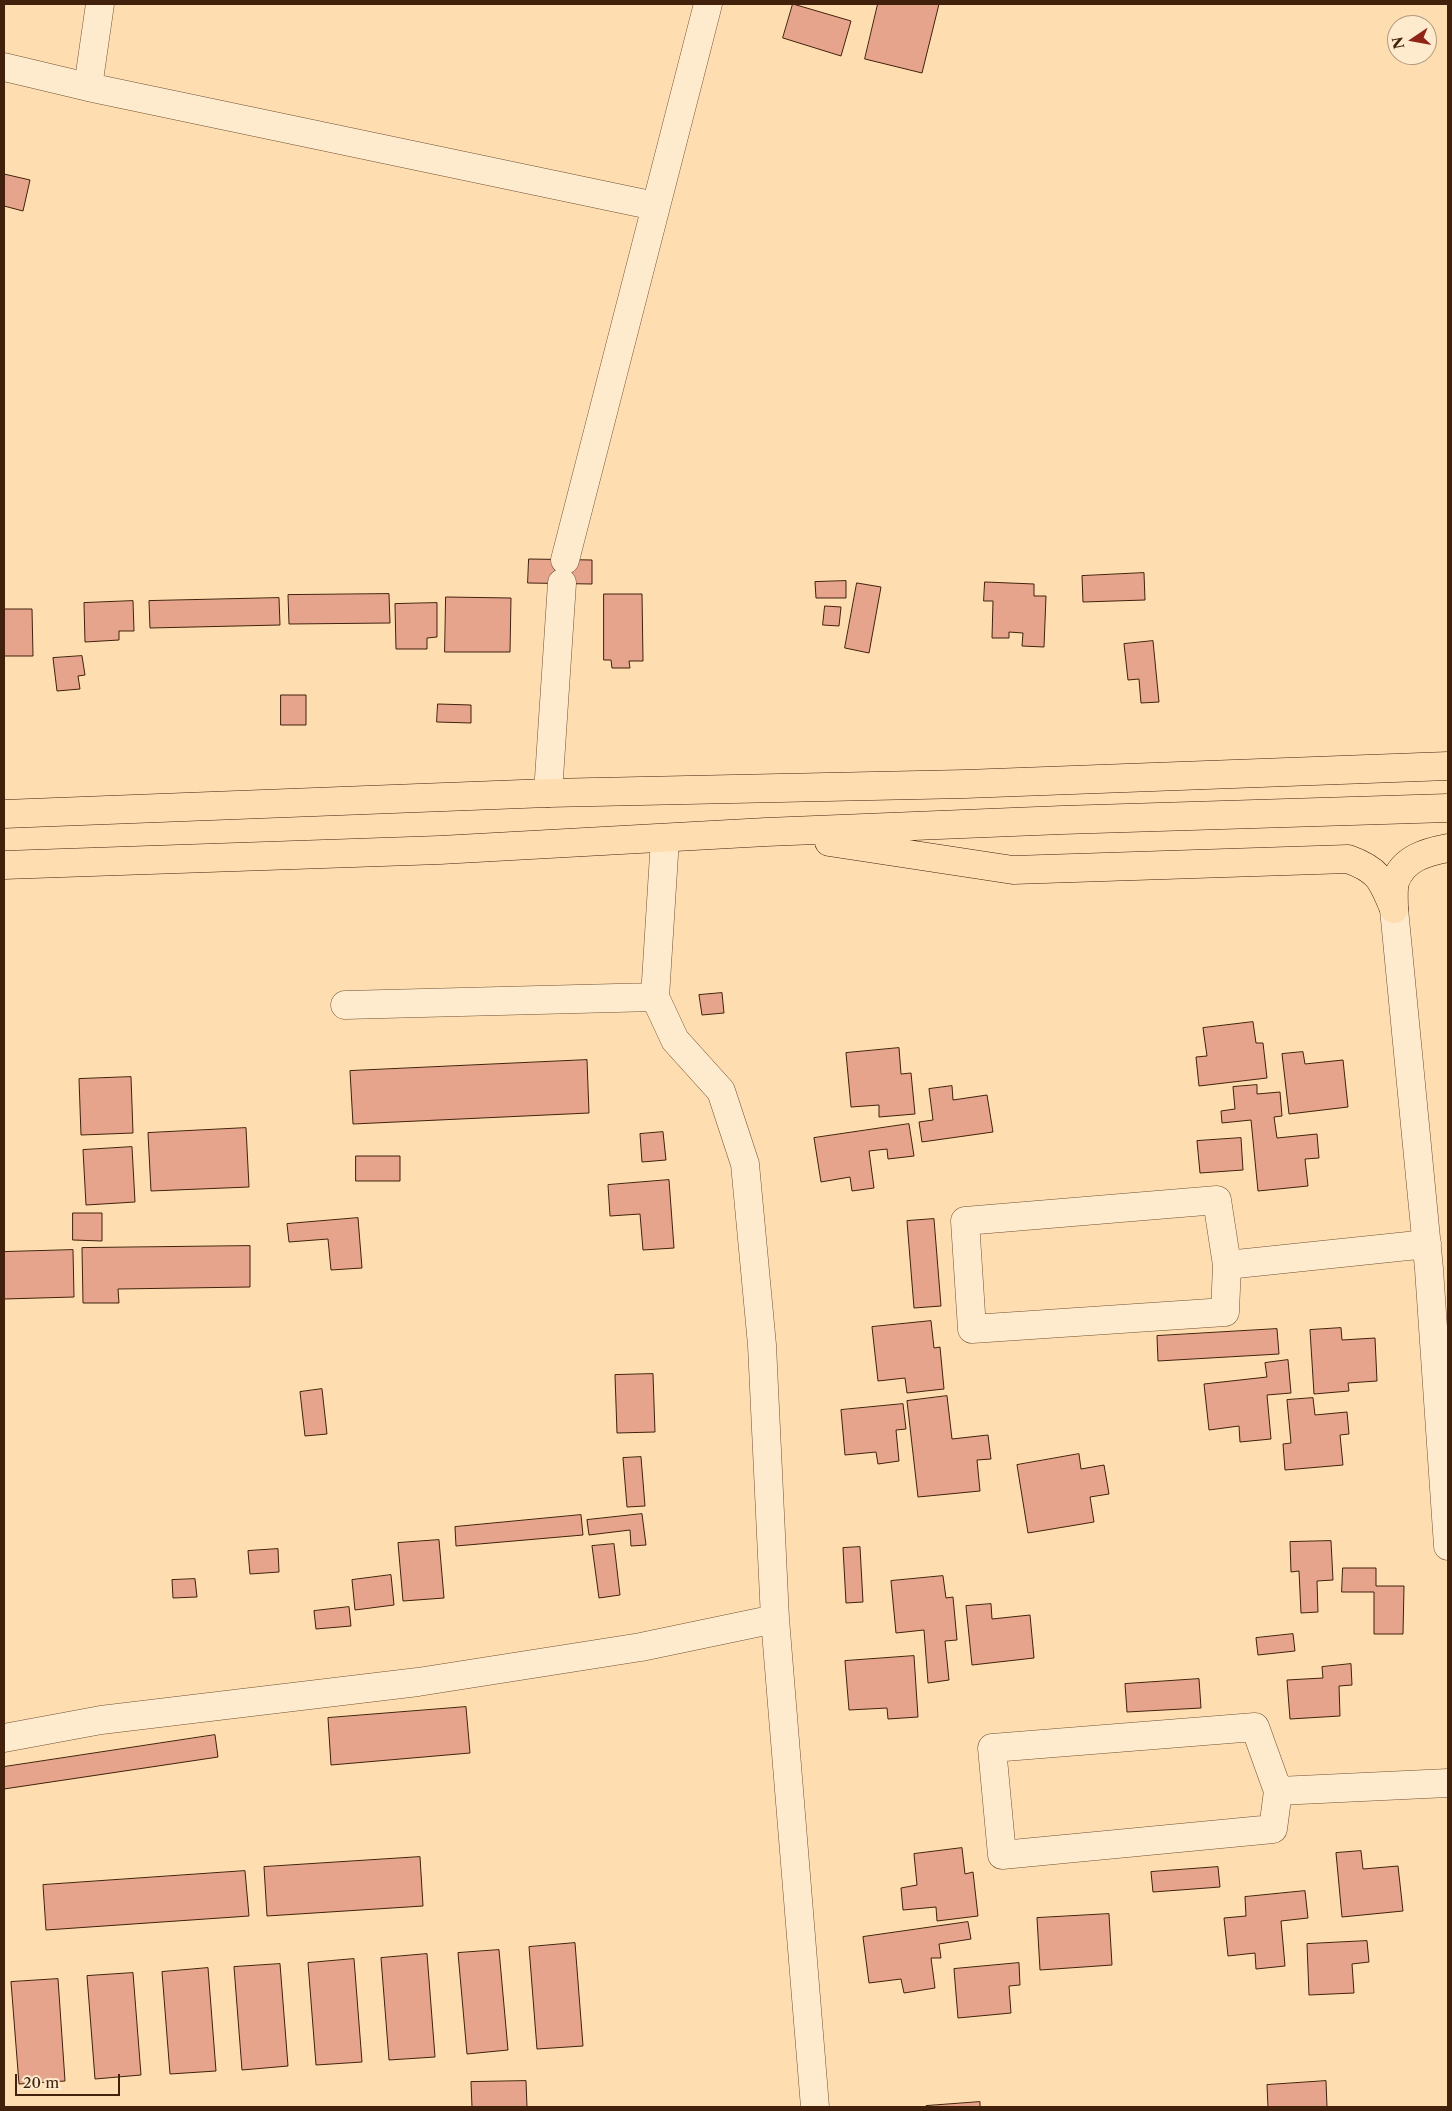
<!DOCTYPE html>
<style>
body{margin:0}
#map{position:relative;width:1452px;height:2111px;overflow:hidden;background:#fedeb0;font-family:"Libre Caslon Text",serif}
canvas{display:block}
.frame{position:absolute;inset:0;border:5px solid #41210b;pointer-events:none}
.north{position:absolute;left:1387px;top:15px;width:50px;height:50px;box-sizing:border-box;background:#feeacc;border:1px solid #b29a7f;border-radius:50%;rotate:258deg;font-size:14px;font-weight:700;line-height:20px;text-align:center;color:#41210b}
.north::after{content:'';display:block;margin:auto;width:18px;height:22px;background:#8f2418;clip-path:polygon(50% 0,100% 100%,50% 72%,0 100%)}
.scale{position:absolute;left:15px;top:2074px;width:105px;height:22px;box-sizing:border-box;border:2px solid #41210b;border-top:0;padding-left:6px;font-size:15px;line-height:18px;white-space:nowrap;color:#41210b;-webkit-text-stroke:4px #feeacc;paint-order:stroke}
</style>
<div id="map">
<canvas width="1452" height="2111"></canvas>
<div class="frame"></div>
<div class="north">N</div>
<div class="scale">20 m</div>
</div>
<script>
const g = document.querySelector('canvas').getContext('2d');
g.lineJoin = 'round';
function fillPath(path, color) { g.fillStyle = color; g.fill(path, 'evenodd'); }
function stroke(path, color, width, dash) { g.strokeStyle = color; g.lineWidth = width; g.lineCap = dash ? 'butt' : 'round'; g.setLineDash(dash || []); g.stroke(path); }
const building = new Path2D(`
 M 793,4 L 851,21 L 841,56 L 783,38 Z
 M 878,4 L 939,4 L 922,73 L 865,59 Z
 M 4,174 L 30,180 L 23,211 L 4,206 Z
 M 529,559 L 592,560 L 592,584 L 528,583 Z
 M 1144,573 L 1145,600 L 1083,602 L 1082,576 Z
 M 846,581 L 846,598 L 816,598 L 815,582 Z
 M 985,582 L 1034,584 L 1034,596 L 1046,596 L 1044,647 L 1022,646 L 1023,633 L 1009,632 L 1009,638 L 992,638 L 993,601 L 984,601 Z
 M 857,583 L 881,587 L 869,653 L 845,648 Z
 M 389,594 L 390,623 L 289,624 L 288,595 Z
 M 604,594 L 642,594 L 643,661 L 629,661 L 630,668 L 612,668 L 611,660 L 604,660 Z
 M 446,597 L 511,598 L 510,652 L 445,652 Z
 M 279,598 L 280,625 L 150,628 L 149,601 Z
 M 133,601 L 134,631 L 119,631 L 119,640 L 85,642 L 84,603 Z
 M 437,603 L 437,637 L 427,638 L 427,649 L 396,649 L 395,604 Z
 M 825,606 L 841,607 L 839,626 L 823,625 Z
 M 4,609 L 32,609 L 33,656 L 4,656 Z
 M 1153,641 L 1159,702 L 1141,703 L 1139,679 L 1128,680 L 1124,644 Z
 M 82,656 L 85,675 L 78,676 L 80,689 L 57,691 L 53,658 Z
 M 281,695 L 306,695 L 306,725 L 281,725 Z
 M 438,704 L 471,705 L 471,723 L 437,722 Z
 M 722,993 L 724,1013 L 702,1015 L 699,995 Z
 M 1253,1022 L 1256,1043 L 1263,1043 L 1267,1078 L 1199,1086 L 1196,1057 L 1207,1056 L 1203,1028 Z
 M 899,1048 L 901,1074 L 911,1073 L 915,1114 L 879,1117 L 879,1105 L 851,1107 L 846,1053 Z
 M 1303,1052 L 1305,1064 L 1343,1060 L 1348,1107 L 1289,1114 L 1282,1054 Z
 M 587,1060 L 589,1113 L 353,1124 L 350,1071 Z
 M 131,1077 L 133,1133 L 81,1135 L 79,1079 Z
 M 1257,1085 L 1257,1094 L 1280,1092 L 1282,1116 L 1274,1117 L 1277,1138 L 1317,1134 L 1319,1158 L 1305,1159 L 1308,1186 L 1258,1191 L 1251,1120 L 1222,1123 L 1221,1111 L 1235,1109 L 1233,1087 Z
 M 952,1086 L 953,1100 L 987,1095 L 993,1132 L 922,1142 L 919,1122 L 933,1120 L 929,1089 Z
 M 909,1124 L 914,1156 L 888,1159 L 887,1149 L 869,1151 L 874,1188 L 852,1191 L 850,1177 L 821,1182 L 814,1138 Z
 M 246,1128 L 249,1187 L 151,1191 L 148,1133 Z
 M 663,1132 L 666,1160 L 642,1162 L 640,1134 Z
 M 1241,1138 L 1243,1170 L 1200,1173 L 1197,1141 Z
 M 132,1147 L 135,1202 L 86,1205 L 83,1150 Z
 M 356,1156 L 400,1156 L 400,1181 L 356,1181 Z
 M 669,1180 L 674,1248 L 643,1250 L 640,1214 L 610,1216 L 608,1185 Z
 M 73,1213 L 102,1213 L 102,1241 L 73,1240 Z
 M 358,1218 L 362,1268 L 331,1270 L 328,1239 L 289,1242 L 287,1224 Z
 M 934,1219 L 941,1306 L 914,1308 L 907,1221 Z
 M 250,1246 L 250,1287 L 118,1289 L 119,1303 L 83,1303 L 82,1248 Z
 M 73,1250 L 74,1297 L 4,1299 L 4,1252 Z
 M 931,1321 L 934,1348 L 940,1347 L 944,1389 L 907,1393 L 905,1378 L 878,1381 L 872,1327 Z
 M 1341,1328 L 1342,1340 L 1375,1338 L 1377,1381 L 1348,1383 L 1349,1391 L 1314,1394 L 1310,1330 Z
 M 1277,1329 L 1279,1354 L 1158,1361 L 1157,1336 Z
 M 1288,1360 L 1291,1393 L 1267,1395 L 1271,1439 L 1240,1442 L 1239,1426 L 1209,1430 L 1204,1384 L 1267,1377 L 1265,1363 Z
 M 653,1374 L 655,1432 L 617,1433 L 615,1375 Z
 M 322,1389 L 327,1434 L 305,1436 L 300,1392 Z
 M 947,1396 L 952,1439 L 988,1435 L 991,1459 L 977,1460 L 980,1491 L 918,1497 L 907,1401 Z
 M 1313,1398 L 1315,1415 L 1347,1412 L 1349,1434 L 1340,1435 L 1343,1465 L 1285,1470 L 1283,1444 L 1291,1443 L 1287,1400 Z
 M 903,1404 L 906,1429 L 896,1430 L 899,1461 L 878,1464 L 876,1452 L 845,1455 L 841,1410 Z
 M 1079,1454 L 1081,1469 L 1104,1465 L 1109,1494 L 1090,1497 L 1094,1522 L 1028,1533 L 1017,1465 Z
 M 641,1457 L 645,1506 L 627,1507 L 623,1458 Z
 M 642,1514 L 646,1545 L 631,1546 L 630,1530 L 589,1535 L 587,1520 Z
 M 581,1515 L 583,1535 L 456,1546 L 455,1527 Z
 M 439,1540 L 444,1598 L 403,1601 L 398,1543 Z
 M 1331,1541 L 1333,1580 L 1317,1581 L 1318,1612 L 1301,1613 L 1299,1571 L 1291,1572 L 1290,1542 Z
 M 614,1544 L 620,1595 L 599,1598 L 592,1546 Z
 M 860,1547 L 863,1602 L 846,1603 L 843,1548 Z
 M 278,1549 L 279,1572 L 250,1574 L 248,1551 Z
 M 1343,1568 L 1376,1568 L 1376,1586 L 1404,1586 L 1403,1634 L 1374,1634 L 1374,1592 L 1342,1592 Z
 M 391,1575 L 394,1605 L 355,1610 L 352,1580 Z
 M 943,1576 L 946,1598 L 953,1597 L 957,1640 L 945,1641 L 949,1680 L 928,1683 L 924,1630 L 896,1633 L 891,1581 Z
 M 195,1579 L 197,1597 L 173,1598 L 172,1580 Z
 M 991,1604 L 992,1619 L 1030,1615 L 1034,1658 L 972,1665 L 966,1606 Z
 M 349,1607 L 351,1626 L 316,1629 L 314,1611 Z
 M 1293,1634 L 1295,1651 L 1258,1655 L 1256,1638 Z
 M 914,1656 L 918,1717 L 888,1719 L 887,1708 L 849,1710 L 845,1661 Z
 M 1351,1664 L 1352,1685 L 1339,1686 L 1340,1716 L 1290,1719 L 1287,1680 L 1323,1678 L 1322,1667 Z
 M 1199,1679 L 1201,1708 L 1127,1712 L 1125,1684 Z
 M 466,1707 L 470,1753 L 331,1765 L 328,1718 Z
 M 215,1735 L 218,1757 L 4,1789 L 4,1767 Z
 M 962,1848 L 965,1874 L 973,1872 L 978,1916 L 937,1921 L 936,1907 L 903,1910 L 901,1888 L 917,1885 L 914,1854 Z
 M 1361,1851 L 1363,1869 L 1398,1866 L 1403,1911 L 1342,1917 L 1336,1853 Z
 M 420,1857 L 423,1906 L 267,1916 L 264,1867 Z
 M 1218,1867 L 1220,1887 L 1153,1892 L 1151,1872 Z
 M 245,1871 L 249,1916 L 46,1930 L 43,1885 Z
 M 1305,1891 L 1308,1918 L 1281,1921 L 1285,1966 L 1256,1969 L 1255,1953 L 1228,1956 L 1224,1918 L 1246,1916 L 1245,1897 Z
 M 1109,1914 L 1112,1965 L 1040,1970 L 1037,1918 Z
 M 968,1922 L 971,1939 L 939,1944 L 941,1958 L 931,1958 L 935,1988 L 904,1993 L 901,1979 L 869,1983 L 863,1937 Z
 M 1367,1941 L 1369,1962 L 1352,1964 L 1354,1993 L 1309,1995 L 1307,1944 Z
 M 575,1943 L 583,2046 L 537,2049 L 529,1947 Z
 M 499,1950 L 508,2050 L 467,2054 L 458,1953 Z
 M 427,1954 L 435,2057 L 389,2060 L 381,1958 Z
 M 354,1959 L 362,2062 L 316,2065 L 308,1963 Z
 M 1019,1963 L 1020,1985 L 1009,1986 L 1011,2013 L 958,2018 L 954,1969 Z
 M 280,1964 L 288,2066 L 242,2070 L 234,1967 Z
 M 208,1968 L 216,2071 L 170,2074 L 162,1972 Z
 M 133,1973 L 141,2075 L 95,2079 L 87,1976 Z
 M 58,1979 L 65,2081 L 19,2084 L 11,1982 Z
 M 526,2081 L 527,2107 L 472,2107 L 471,2082 Z
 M 1326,2081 L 1327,2107 L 1268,2107 L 1267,2085 Z
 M 980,2102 L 980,2107 L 926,2107 L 926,2106 Z`);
const minor = new Path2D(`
 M 4,67 L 88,87 L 655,206
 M 88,87 L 100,4
 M 565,560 L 708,4
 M 548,793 L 562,583
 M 665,839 L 655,997 L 675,1040 L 721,1091 L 745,1164 L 762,1345 L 775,1619 L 815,2107
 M 1394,909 L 1429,1269 L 1448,1546
 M 345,1005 L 655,997
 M 1227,1265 L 1217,1200 L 965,1221 L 972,1329 L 1225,1312 L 1227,1265 L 1427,1244
 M 1255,1727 L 1278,1791 L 1273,1829 L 1002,1855 L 992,1748 Z
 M 4,1738 L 101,1720 L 418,1682 L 641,1647 L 775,1619
 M 1278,1791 L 1448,1783`);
const major = new Path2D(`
 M 4,814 L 548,793 L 965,784 L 1448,766
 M 829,842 L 1013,870 L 1348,859 C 1379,870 1382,880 1394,909
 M 4,865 L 440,850 L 766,832 L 1062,820 L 1448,808
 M 1394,909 C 1394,901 1393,889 1395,882 C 1403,858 1427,852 1448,848`);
fillPath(building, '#e6a48d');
stroke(building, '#41210b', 1);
stroke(minor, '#705034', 29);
stroke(major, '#41210b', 29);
stroke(minor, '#feeacc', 28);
stroke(major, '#fedeb0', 28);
</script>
